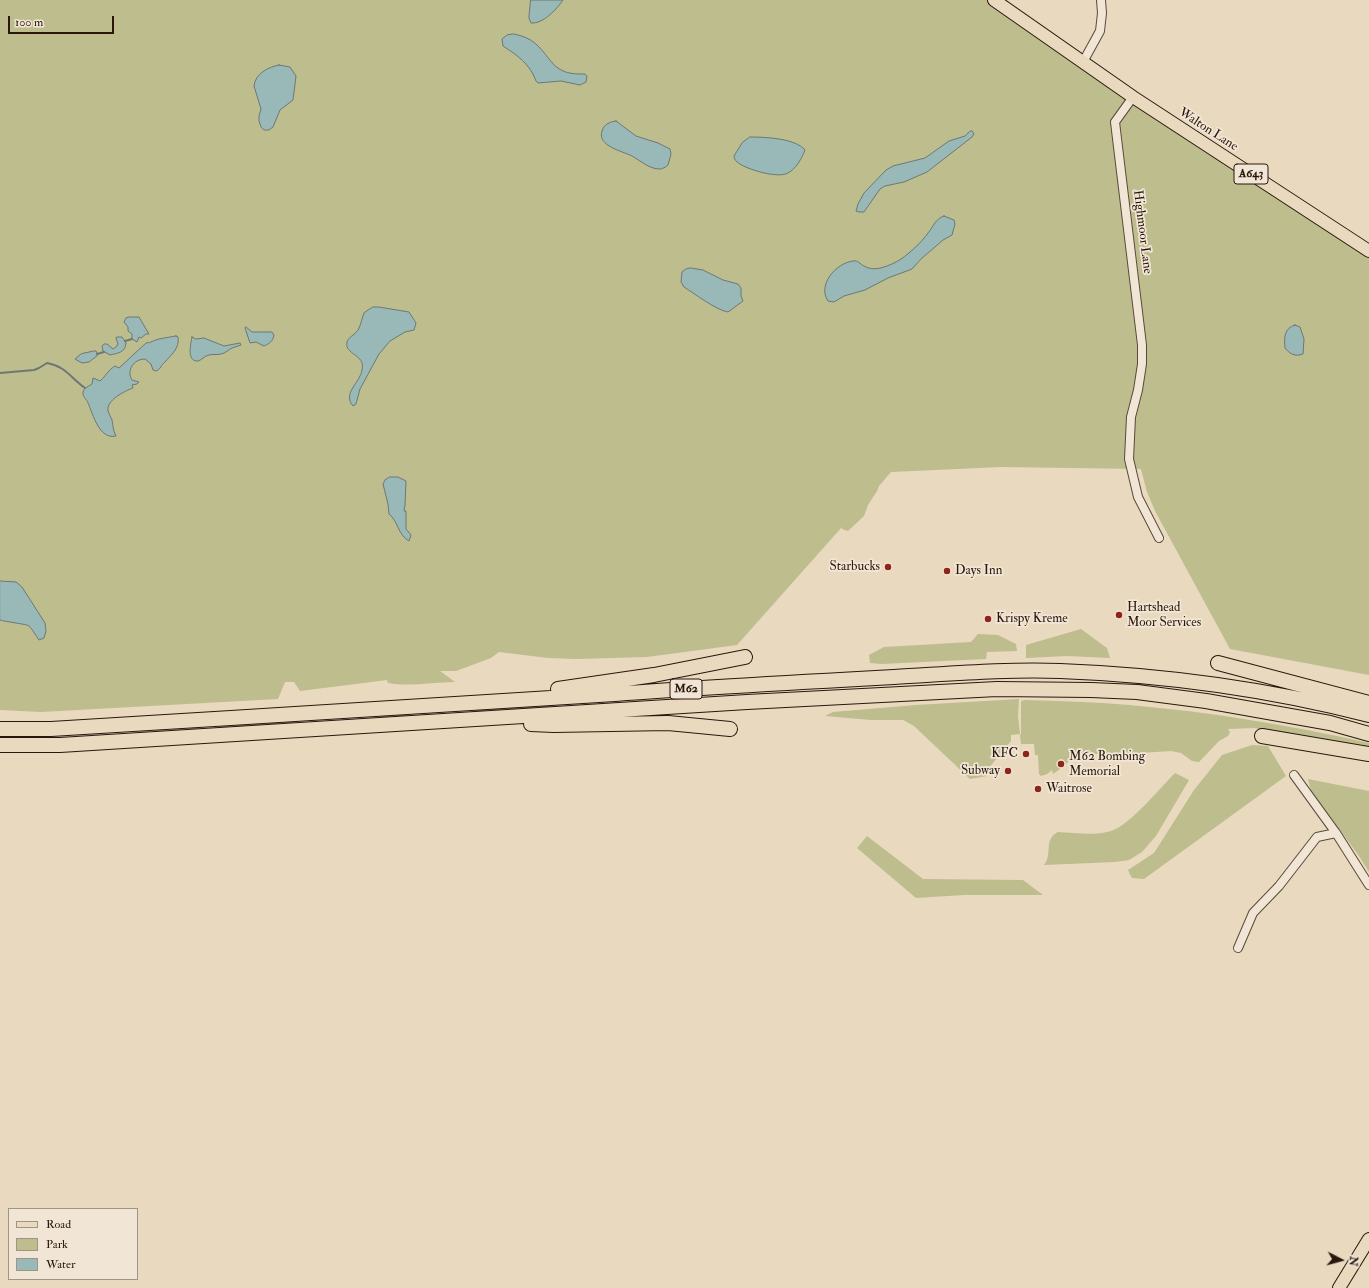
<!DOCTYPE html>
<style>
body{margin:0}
#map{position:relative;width:1369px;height:1288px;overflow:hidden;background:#e9d9bf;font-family:"IM FELL Double Pica",serif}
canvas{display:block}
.legend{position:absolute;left:8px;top:1208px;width:130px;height:72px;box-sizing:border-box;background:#f1e6d5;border:1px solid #a19385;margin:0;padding:5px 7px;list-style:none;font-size:12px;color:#2a170c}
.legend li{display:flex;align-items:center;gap:8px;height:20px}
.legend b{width:20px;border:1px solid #a19385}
.north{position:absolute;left:1321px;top:1240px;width:40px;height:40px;-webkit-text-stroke:3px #f1e6d5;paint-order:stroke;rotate:96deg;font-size:11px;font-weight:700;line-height:16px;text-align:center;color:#2a170c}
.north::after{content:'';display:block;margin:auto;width:14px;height:18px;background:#2a170c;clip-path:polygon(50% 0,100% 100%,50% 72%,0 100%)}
.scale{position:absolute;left:8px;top:16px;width:106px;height:18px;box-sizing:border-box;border:2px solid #2a170c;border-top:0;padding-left:5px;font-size:12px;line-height:14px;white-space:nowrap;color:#2a170c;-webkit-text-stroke:3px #f1e6d5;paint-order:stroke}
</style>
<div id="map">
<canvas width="1369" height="1288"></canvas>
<ul class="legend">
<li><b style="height:5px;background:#e9d9bf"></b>Road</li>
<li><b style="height:11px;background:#bdbd8e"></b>Park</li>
<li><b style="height:11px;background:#99b9b8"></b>Water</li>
</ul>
<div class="north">N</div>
<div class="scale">100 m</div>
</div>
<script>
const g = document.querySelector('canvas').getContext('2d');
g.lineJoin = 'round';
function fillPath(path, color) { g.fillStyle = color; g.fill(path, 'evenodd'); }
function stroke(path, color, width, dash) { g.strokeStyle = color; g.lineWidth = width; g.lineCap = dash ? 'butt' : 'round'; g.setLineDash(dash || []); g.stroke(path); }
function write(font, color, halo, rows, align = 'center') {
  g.font = font + ' "IM FELL Double Pica",serif'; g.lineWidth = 3.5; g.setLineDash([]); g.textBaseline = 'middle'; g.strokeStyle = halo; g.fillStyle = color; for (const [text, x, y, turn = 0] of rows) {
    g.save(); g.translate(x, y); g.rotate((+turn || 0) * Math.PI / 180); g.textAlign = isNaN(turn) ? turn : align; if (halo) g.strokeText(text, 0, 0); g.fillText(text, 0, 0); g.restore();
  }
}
const green = new Path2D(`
 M 0,0 L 994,0 L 1369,251 L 1369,675 L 1230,649 L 1155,511 L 1147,492 L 1141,469 L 1001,467 L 891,472 L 879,486 L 877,491 L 868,505 L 864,516 L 848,531 L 842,529 L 842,527 L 737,645 L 647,657 L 576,659 L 548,658 L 499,652 L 491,658 L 456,671 L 440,671 L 455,682 C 432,682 410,687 388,683 L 387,680 L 300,691 L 294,682 L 285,682 L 278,699 L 41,712 L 0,710 Z
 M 1081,629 L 1107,648 L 1110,658 L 1067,656 L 1026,658 L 1026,645 Z
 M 978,634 L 998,635 L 1016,644 L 1017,651 L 987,652 L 986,659 L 882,664 L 870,663 L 869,655 L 884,647 L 971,642 Z
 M 1019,699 L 1018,716 L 1020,734 L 1011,735 L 1011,741 L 988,769 L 987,776 L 970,779 L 914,726 L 903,720 L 871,720 L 825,716 L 833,712 L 916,705 Z
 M 1025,700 C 1060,701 1094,702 1129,705 C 1210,712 1290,725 1369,743 L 1369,749 L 1254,728 L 1228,729 L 1230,732 L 1228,736 L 1219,741 L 1199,762 L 1192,761 L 1181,753 L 1171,751 L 1140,753 L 1087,754 C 1083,756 1078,755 1075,757 C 1067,762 1061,769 1053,774 L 1052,770 L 1047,774 L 1041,776 L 1039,774 L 1038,755 L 1035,755 L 1034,744 L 1021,744 L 1020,735 L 1021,734 L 1021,701 Z
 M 1252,745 L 1268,746 L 1286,776 L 1144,879 L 1132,878 L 1128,870 L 1154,853 L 1194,790 L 1222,755 Z
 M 1175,773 L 1189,780 L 1156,836 L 1142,852 L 1129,860 L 1115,862 L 1044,865 C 1053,855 1043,839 1058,832 C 1074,833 1095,836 1111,831 C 1130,825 1160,788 1175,773 Z
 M 1308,779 L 1369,791 L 1369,872 L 1359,856 L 1311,791 Z
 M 867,836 L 923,879 L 1023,880 L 1043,895 L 964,895 L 916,898 L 857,848 Z`);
const water = new Path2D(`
 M 531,0 L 563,0 C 556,10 543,24 531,23 L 529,18 Z
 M 514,34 C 533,38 538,45 549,59 C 552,62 554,66 558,68 C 566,74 575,74 585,74 L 587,76 L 586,82 L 580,85 L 561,81 L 538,83 L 536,81 C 530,64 517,55 503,46 L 502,39 L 507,35 Z
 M 279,65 L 290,67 L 296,76 L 293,100 L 280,110 L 273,127 L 269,130 L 264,130 L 261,127 L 259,121 L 259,116 L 261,109 L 254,86 C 255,74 268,67 279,65 Z
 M 616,121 L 636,136 L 658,143 L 670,149 L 671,154 L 668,165 C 666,167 662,169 660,169 C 649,169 641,161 632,156 C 622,151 597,146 602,131 C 604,124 610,122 616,121 Z
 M 972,131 L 974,134 L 972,137 L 927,172 L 904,182 L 885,186 L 880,189 L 864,212 L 859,212 L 856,211 L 858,204 L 864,193 L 886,170 L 893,166 L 925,158 L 949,141 L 965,136 L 969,132 Z
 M 750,137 C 764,137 795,138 805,150 C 802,158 796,169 788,173 C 778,179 745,169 737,162 C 735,160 734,158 734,156 L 742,143 Z
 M 944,216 L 954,220 L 955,224 L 952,235 L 943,240 L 921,259 L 912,269 L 888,278 L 865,290 L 844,296 L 834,302 L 828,301 C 817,285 836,263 853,261 C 858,260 860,264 864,266 C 874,272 886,267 896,262 C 906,257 922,242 928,233 C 934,226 935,219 944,216 Z
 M 691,268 L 703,270 L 723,280 L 738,284 L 741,288 L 741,296 L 743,301 L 728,312 C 716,310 695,294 684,287 L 681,282 L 682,272 L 686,269 Z
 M 373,307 L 379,307 L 409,312 L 416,323 L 414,330 L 405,332 L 390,341 L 379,354 L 360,389 L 356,404 L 353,406 C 342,393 360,383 362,370 C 366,354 344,355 347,342 C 349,336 357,334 359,328 C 361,324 362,318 364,313 Z
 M 130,317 L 139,317 L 149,334 L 146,334 L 141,338 L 139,337 L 137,342 L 132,339 L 132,334 L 128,331 L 128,327 L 124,322 L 126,318 Z
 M 1295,325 L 1300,327 L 1304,339 L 1303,354 C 1295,357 1290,354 1285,348 C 1284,338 1284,328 1295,325 Z
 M 246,327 L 252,332 L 272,332 L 274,335 C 273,341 269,344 264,346 L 256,342 L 250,343 L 245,328 Z
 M 176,336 L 178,337 C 180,348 171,355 165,362 C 161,365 161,369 156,371 L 153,370 L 151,364 L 145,359 C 134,359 126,370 132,380 L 139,382 L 137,384 L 132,385 L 133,388 C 125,391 106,400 108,411 C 109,414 111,417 112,420 C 113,426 113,430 116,436 C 99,440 93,414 88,403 C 87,399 82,397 83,392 C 84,388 89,386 92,384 L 93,378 L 100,381 C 106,376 108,370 115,366 L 119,368 L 146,343 C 151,343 154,340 159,339 C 164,338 170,337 176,336 Z
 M 118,337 L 122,337 L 126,343 C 125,353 118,353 110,355 L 103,351 L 102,346 L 104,344 L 107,344 L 113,349 L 116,347 L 118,344 L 116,338 Z
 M 192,337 L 196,339 L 204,338 L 224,346 L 240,343 L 241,345 C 238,346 235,347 232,348 C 228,350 226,353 221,354 C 217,355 213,354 209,355 C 204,356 202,360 198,361 C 186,362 191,343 192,337 Z
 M 94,351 L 96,351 L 98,355 L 89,362 L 82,363 L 75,359 L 81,354 Z
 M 390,477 L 398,477 L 406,481 L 405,505 L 404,511 L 406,511 L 406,529 L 411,535 L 409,541 C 398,535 398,521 389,514 L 388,504 L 383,484 L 385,480 Z
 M 0,581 L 16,582 L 22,587 L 45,623 L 46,631 L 44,638 L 39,640 C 36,636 33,630 29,626 C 27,624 6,622 0,620 Z`);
const stream = new Path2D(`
 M 125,341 L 132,339
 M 97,354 L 104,352
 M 0,373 L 34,370 L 39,368 L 47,363 C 65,366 71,378 85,388`);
const minor = new Path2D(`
 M 1083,62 L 1100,31 L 1102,13 L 1101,0
 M 1133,97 L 1115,122 L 1142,345 L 1142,364 L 1138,390 L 1131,417 L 1129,459 L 1138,497 L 1159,538
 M 1294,775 L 1336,833 L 1369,885
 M 1238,948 L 1253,913 L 1279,886 L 1317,837 L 1336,833`);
const primary = new Path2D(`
 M 994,0 L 1133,97 L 1369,251
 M 1339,1288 L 1369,1239`);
const motorway = new Path2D(`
 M 1218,663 L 1369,703
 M 558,689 L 654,675 L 745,657
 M 531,724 L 554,725 L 668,723 L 730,729
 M 0,729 L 51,729 C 239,717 428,707 615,694 C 708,687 801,682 894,677 C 949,674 1005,669 1060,671 C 1165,675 1268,689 1369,715
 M 1262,736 L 1369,754
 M 0,745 L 60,745 L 747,702 L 997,689 L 1091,690 L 1137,692 L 1206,701 L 1330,723 L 1369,734`);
const markers = [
 [888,567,4,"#8f2418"],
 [947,571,4,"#8f2418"],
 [1119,615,4,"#8f2418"],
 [988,619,4,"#8f2418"],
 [1026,754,4,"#8f2418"],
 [1061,764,4,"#8f2418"],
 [1008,771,4,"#8f2418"],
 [1038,789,4,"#8f2418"]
];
const shields = [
 [1251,174,34],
 [686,689,32]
];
const shieldNames = [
 ["A643",1251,174],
 ["M62",686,689]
];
const streetNames = [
 ["Walton Lane",1208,130,33],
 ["Highmoor Lane",1142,232,83]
];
const poiNames = [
 ["Starbucks",880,567,"right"],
 ["Days Inn",955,571],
 ["Hartshead",1127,608],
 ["Moor Services",1127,623],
 ["Krispy Kreme",996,619],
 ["KFC",1018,754,"right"],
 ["M62 Bombing",1069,757],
 ["Memorial",1069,772],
 ["Subway",1000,771,"right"],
 ["Waitrose",1046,789]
];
fillPath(green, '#bdbd8e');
fillPath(water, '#99b9b8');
stroke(water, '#6d7873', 1);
stroke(stream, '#6d7873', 2);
stroke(minor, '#5a4839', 10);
stroke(primary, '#2a170c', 14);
stroke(motorway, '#2a170c', 16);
stroke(minor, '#f1e6d5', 8);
stroke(primary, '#e9d9bf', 12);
stroke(motorway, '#e9d9bf', 14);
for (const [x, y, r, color] of markers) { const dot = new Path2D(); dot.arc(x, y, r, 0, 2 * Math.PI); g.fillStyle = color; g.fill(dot); stroke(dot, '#f1e6d5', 1.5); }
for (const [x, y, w] of shields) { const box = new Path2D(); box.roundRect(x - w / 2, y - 10, w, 20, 3); g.fillStyle = '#f1e6d5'; g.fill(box); stroke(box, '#2a170c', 1); }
write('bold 12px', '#2a170c', null, shieldNames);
write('13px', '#2a170c', '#f1e6d5', streetNames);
write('13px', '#2a170c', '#f1e6d5', poiNames, 'left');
</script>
